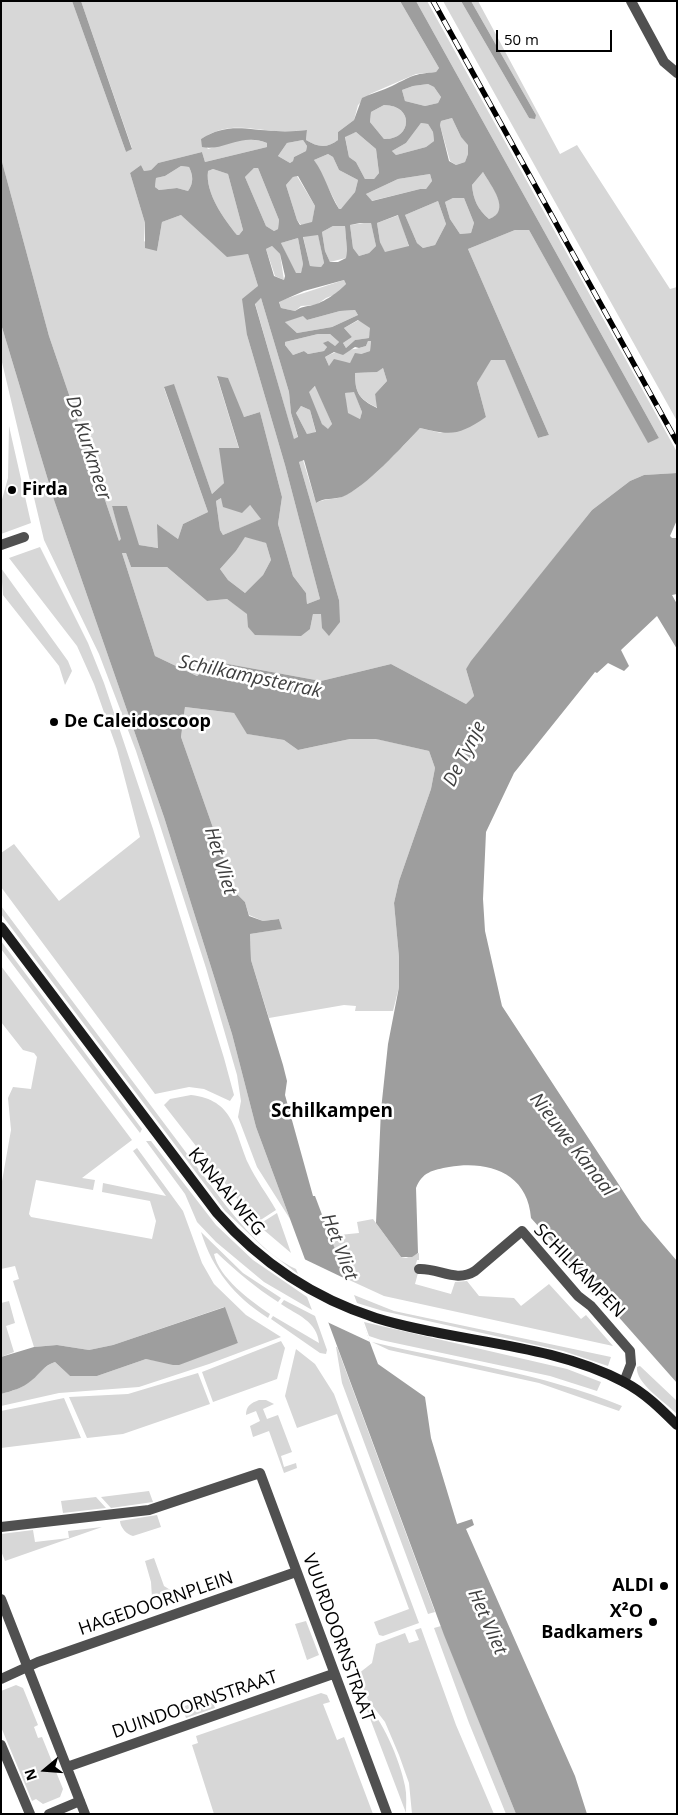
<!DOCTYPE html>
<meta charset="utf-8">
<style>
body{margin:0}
#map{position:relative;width:678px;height:1815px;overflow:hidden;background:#fff;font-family:"Open Sans",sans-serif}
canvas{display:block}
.frame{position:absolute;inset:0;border:2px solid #000;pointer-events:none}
.north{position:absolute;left:20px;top:1745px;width:50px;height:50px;-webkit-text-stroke:4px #fff;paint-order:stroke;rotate:252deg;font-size:14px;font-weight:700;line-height:20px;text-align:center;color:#000}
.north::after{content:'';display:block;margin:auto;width:18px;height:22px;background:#000;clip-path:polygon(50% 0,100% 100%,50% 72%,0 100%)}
.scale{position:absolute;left:496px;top:30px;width:116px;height:22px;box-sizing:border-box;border:2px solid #000;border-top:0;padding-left:6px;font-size:15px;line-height:18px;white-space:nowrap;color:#000;-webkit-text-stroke:4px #fff;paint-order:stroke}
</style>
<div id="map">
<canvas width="678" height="1815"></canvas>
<div class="frame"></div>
<div class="north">N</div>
<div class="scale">50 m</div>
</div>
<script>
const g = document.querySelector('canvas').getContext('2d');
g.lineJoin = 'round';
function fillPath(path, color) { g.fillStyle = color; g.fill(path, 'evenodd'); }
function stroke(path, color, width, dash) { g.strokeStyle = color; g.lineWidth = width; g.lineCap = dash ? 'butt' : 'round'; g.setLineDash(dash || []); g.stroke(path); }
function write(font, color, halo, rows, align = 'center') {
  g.font = font + ' "Open Sans",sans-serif'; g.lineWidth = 5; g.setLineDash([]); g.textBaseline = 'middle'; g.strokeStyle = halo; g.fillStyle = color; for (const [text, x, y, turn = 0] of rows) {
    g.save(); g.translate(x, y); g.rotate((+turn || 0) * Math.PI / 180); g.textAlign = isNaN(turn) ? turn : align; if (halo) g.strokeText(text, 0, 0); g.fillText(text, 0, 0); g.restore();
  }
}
const green = new Path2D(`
 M 1,1 L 72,1 L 126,152 L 132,148 L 81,1 L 400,1 L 439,68 L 436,72 L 416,74 L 370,94 L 358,105 L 354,120 L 338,132 L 338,140 C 326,149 318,147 306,140 L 307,130 C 296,131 286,132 275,131 C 246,129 228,122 201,139 L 208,149 C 227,143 248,135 267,143 L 267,147 L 205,162 L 202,152 L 158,163 L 151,170 L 144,171 L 141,165 L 130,173 L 145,223 L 144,241 L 157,251 L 162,222 L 181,215 C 208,230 209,257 248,254 L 258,286 L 247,335 L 285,465 L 320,599 L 307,604 L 306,593 L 293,576 L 278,524 L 282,497 L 260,412 L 244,417 L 217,377 L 239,449 L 224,483 L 212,494 L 174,385 L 164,388 L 208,512 L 183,524 L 178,539 L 158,525 L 159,548 L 138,545 L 127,506 L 112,506 L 122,539 L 119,541 L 49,336 L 1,158 Z
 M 416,1 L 427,1 L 677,452 L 677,473 L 644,475 L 630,481 L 592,510 L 466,669 L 474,696 L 466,704 L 391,664 L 321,681 L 217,662 L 197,676 L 155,656 L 122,553 L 126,553 L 131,567 L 167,567 L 207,601 L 227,599 L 248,614 L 248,627 L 310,629 L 313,614 L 322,614 L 322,628 L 339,600 L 299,462 L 303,460 L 316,503 C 325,498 332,500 341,497 C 364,489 403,446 420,428 L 441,433 L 486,417 L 477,383 L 490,360 L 505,359 L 538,438 L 549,435 L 468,249 L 515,230 L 529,230 L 648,442 L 659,438 Z
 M 443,1 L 461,1 L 529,118 L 536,115 L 471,1 L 478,1 L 560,154 L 577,145 L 670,289 L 677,287 L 677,421 Z
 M 428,84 L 434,87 L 441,97 L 438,103 L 425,106 L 405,101 L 402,90 L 413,86 Z
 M 384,105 C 415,105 412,140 384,139 L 370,122 L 371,112 Z
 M 452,118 L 461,137 L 468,144 L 468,154 L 465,162 L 456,165 L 450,161 L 440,125 L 441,121 Z
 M 421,123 L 428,124 L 433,132 L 434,141 L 426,147 L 396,155 L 392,151 L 406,143 Z
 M 356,132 L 376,149 L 379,173 L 374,179 L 365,179 L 356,162 L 349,157 L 345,136 Z
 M 303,140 L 307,146 L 306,151 L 294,157 L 293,161 L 290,163 L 278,156 L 287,143 Z
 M 328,154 L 333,157 L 339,170 L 358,180 L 355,192 L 342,209 L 339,209 L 314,160 Z
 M 181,166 L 189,167 C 193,175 194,183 188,191 L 177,188 L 159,190 L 155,187 L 156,178 L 165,176 Z
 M 254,168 L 258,168 L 279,220 L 278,229 L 274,231 L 266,226 L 245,177 Z
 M 213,169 L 228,174 L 243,230 L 239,235 L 237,235 C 224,219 205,193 208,171 Z
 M 483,172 C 491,186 513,211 489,219 C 478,210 473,199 472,185 Z
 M 430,174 L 432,181 L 426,189 L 420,189 L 371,201 L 366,194 L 398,179 Z
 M 297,176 L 315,206 L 312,223 L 301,225 L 297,220 L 286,185 L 293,177 Z
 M 453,198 L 464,198 L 474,223 L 471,233 L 460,234 L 450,219 L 445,202 Z
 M 438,201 L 446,224 L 435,245 L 423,248 L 417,243 L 405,215 Z
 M 399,215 L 409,247 L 385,253 L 380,242 L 377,223 Z
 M 371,222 L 376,246 L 369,253 L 359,256 L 353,248 L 350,225 Z
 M 333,226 L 345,226 L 347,250 L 346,258 L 330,262 L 325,251 L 322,232 Z
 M 318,234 L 324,263 L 321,267 L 310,266 L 303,236 Z
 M 298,238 L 303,264 L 301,274 L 295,273 L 281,243 Z
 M 272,246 L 280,254 L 284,280 L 275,276 L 266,249 Z
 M 344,280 L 346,284 L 339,293 L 326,298 L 316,305 L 301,306 L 295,311 L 281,308 L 279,301 Z
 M 261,298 L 289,392 L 291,413 L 298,438 L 294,440 L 255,303 Z
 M 355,310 L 358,315 L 332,327 L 297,333 L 284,321 L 303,315 L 307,320 L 340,311 Z
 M 359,320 L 371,328 L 369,338 L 355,340 L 346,348 L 343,343 L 352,337 L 344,328 Z
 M 1,324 L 54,500 L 164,817 L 232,1034 L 256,1127 L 290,1219 L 257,1167 L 238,1117 L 241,1101 L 237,1075 L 206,968 L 136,751 L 99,654 L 44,540 L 1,358 Z
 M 318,334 L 330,334 L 339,342 L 335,346 L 324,343 L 327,347 L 324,351 L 308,354 L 304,351 L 293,355 L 285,345 L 285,342 Z
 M 368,341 L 371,341 L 370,351 L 361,354 L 350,363 L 342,362 L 329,366 L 325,357 C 338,349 353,351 366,346 Z
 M 383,368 L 387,381 L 375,394 L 378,408 C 359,399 355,393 355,373 L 376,372 Z
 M 316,386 L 332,424 L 328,430 L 322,424 L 308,392 Z
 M 354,391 L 362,412 L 360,419 L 347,413 L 345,393 Z
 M 301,406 L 310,410 L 316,433 L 307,434 L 296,413 Z
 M 9,426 L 31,523 L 1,534 L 1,503 L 8,478 Z
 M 221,498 L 249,504 L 262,519 L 223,535 L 220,530 L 216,501 Z
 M 245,536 L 266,543 L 271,560 L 263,575 L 245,593 L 228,580 L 220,569 L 236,551 Z
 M 40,547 L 88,643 L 104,683 L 153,829 L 224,1058 L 234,1095 L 230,1101 L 204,1089 L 189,1087 L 155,1094 L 1,887 L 1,853 L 14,844 L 59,901 L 140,837 L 117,749 L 94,684 L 77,646 L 9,558 Z
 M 1,568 L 68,661 L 72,671 L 65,685 L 59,666 L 3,595 Z
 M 185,707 L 234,713 L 248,734 L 284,740 L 298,750 L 350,739 L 377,739 L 429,751 L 435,768 L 431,789 L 399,881 L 394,903 L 399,957 L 399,987 L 393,1011 L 355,1011 L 356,1006 L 344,1005 L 269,1018 L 251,960 L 250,934 L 281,929 L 279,919 L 263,921 L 249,915 L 245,902 L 236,893 L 181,737 Z
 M 1,906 L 227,1207 C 246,1230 268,1256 296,1269 L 298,1274 L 264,1248 L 225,1211 L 1,914 Z
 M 1,941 L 142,1129 L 140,1133 L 1,949 Z
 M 1,966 L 132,1140 L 82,1178 L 95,1180 L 93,1190 L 36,1180 L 29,1214 L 31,1217 L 152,1239 L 156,1221 L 150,1201 L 102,1192 L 103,1183 L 166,1196 L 133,1151 L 137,1148 L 183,1211 L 202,1263 L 214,1284 L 246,1315 L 281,1337 L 209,1364 L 139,1387 L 59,1393 L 1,1406 L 1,1394 C 12,1391 22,1388 30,1381 C 39,1375 44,1365 55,1362 L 70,1376 L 97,1376 L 146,1359 L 158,1361 L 238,1343 L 224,1307 L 113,1345 L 89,1350 L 57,1345 L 34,1347 L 13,1281 L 19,1279 L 15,1266 L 1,1269 L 1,1187 L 11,1130 L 8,1098 L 13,1087 L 31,1089 L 37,1057 L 34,1053 L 23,1050 L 1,1022 Z
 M 191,1095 C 234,1100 234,1130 248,1163 C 256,1180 267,1194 276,1210 L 256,1223 L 164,1105 L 170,1099 Z
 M 146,1141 L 151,1141 L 216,1225 L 253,1260 L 307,1297 L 312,1310 L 264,1282 L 216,1242 L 197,1222 L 185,1194 Z
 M 277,1213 L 291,1253 L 258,1225 Z
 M 373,1219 L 401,1257 L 406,1258 L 419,1253 L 419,1260 L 417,1260 L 414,1271 L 418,1273 L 415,1284 L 451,1294 L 455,1282 L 467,1281 L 479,1296 L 514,1298 L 521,1306 L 549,1284 L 581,1319 L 586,1315 L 613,1346 L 384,1296 L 347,1279 L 329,1236 L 359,1233 L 357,1222 Z
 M 201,1232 L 243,1273 L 281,1298 L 278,1302 C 256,1288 236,1271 217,1253 L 214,1254 C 219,1278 251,1301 270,1314 L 268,1318 C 234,1296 213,1270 201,1232 Z
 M 354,1295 L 394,1311 L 611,1357 L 608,1366 L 563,1351 L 383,1311 L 357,1303 Z
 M 284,1300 L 315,1316 L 327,1350 L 326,1354 L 320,1353 L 271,1319 L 273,1316 L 319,1343 C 317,1321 297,1315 281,1304 Z
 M 9,1301 L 15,1323 L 6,1326 L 14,1352 L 1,1357 L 1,1303 Z
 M 364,1322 L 567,1369 L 601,1382 L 597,1391 L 550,1376 L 381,1340 L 369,1336 Z
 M 281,1341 L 285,1348 L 277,1379 L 213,1402 L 202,1372 Z
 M 372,1342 C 456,1362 542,1373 622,1406 L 619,1411 L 539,1383 L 389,1350 Z
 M 336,1347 L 337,1347 L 435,1612 L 428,1614 L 342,1383 Z
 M 296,1349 L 315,1364 L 334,1394 L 419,1623 L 383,1636 L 379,1635 L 374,1622 L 409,1609 L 337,1414 L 297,1428 L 285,1396 Z
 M 640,1366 L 677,1401 L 677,1414 C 665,1402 635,1383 637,1367 Z
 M 198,1373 L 210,1404 L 123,1434 L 87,1438 L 69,1397 L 128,1394 Z
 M 64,1398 L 81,1438 L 1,1448 L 1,1411 Z
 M 259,1400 L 266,1400 L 274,1404 L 263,1409 L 267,1419 L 278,1415 L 292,1452 L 281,1456 L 284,1467 L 296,1463 L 297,1468 L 284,1473 L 269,1431 L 253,1437 L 250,1426 L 260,1421 L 256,1411 L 246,1415 C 246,1406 251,1403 259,1400 Z
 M 149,1491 L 153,1502 L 111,1508 L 101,1497 Z
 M 96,1497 L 106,1508 L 63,1513 L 61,1501 Z
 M 157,1515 L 161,1527 L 133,1536 C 127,1535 120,1527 120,1521 Z
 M 102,1527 L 5,1561 L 1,1551 L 1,1534 L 33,1530 L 35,1542 L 69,1538 L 68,1531 Z
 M 154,1558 L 164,1586 L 172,1591 L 152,1598 L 151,1582 L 145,1561 Z
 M 306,1621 L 319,1655 L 307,1660 L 295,1624 Z
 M 441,1626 L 516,1814 L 506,1814 L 469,1723 L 434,1628 Z
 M 421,1628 L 456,1725 L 494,1814 L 412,1814 L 409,1783 L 399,1755 L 385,1722 L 368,1700 L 358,1674 L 372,1663 L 376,1644 L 405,1633 L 409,1643 L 419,1640 L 415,1630 Z
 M 16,1685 L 23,1688 L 38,1725 L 34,1727 L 38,1738 L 42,1737 L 63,1789 L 60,1797 L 43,1804 L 36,1799 L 32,1801 L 1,1727 L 1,1691 Z
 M 321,1693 L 327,1695 L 330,1702 L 323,1704 L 337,1740 L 344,1737 L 373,1814 L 214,1814 L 192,1745 L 198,1743 L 196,1736 Z
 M 211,1697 L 215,1708 L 186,1718 L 182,1707 Z
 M 363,1700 C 382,1718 400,1760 405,1786 C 407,1795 406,1804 406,1813 Z`);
const water = new Path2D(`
 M 72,1 L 81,1 L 132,149 L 126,152 Z
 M 400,1 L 416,1 L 659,438 L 648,443 L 529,230 L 515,230 L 468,249 L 549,435 L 538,438 L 505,360 L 491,360 L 477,383 L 486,417 C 459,435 452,436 420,428 C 403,446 365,488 342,497 C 332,500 325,497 316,503 L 304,460 L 299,462 L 339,600 L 340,622 L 329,636 L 322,628 L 321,614 L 313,614 L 310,629 L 301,636 L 255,635 L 248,627 L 247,614 L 227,599 L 207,601 L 167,567 L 131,567 L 126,553 L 122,553 L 155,656 L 197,676 L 217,662 L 321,681 L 391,664 L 466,704 L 474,696 L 466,669 L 471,661 L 592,510 L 630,481 L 644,475 L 677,473 L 677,520 L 670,536 L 672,538 L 677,538 L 677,594 L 672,595 L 677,604 L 677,649 L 657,616 L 621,650 L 629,666 L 624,671 L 608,663 L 597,673 L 595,672 L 514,773 L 486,832 L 483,899 L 485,931 L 502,1006 L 642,1220 L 677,1261 L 677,1383 L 531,1218 C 528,1173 488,1160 449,1167 C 433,1170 422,1172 416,1188 L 418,1253 L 412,1257 L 401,1257 L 376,1223 L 381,1110 L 388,1044 L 399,987 L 399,957 L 394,903 L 399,881 L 431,789 L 435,768 L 429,751 L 376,739 L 350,739 L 298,750 L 284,740 L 247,734 L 234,713 L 185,707 L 181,737 L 236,893 L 245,902 L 249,916 L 263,921 L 279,919 L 282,929 L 250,934 L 251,960 L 283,1065 L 287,1081 L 285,1095 L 313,1196 L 315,1196 L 378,1364 L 425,1397 L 431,1438 L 457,1524 L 472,1519 L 474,1525 L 466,1529 L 575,1776 L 587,1814 L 516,1814 L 444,1635 L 256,1127 L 232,1034 L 164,817 L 54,500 L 1,324 L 1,158 L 49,336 L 119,541 L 121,539 L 112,506 L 127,506 L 139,545 L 158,548 L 157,524 L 178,539 L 183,524 L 208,512 L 164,387 L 174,384 L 212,494 L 224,483 L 219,448 L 239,448 L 217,376 L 228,378 L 244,417 L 260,412 L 282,497 L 278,524 L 293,576 L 306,593 L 307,604 L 320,599 L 285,465 L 247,335 L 242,299 L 258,286 L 248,254 L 227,257 L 181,215 L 162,222 L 157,251 L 145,248 L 145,223 L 130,173 L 141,165 L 144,171 L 151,170 L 158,163 L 202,152 L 205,162 L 267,147 L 267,143 C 242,132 222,152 202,147 L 201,139 C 228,122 246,130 276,131 C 286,132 297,131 307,130 L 306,140 C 318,147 326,149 338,140 L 338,132 L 354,120 L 362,98 C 372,93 382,91 392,86 C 412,76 413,74 436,72 L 439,68 ZM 428,84 L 434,87 L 441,97 L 438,103 L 425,106 L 405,101 L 402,90 L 413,86 ZM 384,105 C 415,105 412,140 384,139 L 370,122 L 371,112 ZM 452,118 L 461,137 L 468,145 L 468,154 L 465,162 L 456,165 L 449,161 L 440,125 L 441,121 ZM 421,123 L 428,124 L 433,132 L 434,141 L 426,147 L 396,155 L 392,151 L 406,143 ZM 356,132 L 376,149 L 379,173 L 374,179 L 365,179 L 356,162 L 349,157 L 345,137 ZM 303,140 L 307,146 L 306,151 L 294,157 L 293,161 L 290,163 L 278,156 L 287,143 ZM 328,154 L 333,157 L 339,170 L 358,180 L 355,192 L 341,209 L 339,209 C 329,193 325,175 314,160 ZM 181,166 L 189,167 C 193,175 194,183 188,191 L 177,188 L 159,190 L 155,187 L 156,178 L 165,176 ZM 254,168 L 258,168 L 279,220 L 278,229 L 274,231 L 266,226 L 245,177 ZM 213,169 L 228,174 L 243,230 L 239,235 L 237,235 C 224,219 205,193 208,171 ZM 483,172 C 491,186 512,211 489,219 C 478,210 473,199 472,185 ZM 430,174 L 432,181 L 426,189 L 420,189 L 372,201 L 366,194 L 398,179 ZM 298,176 L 315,206 L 312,222 L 300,225 L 297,220 L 286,185 L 293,177 ZM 453,198 L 464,198 L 474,223 L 471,233 L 460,234 L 450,219 L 445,202 ZM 438,201 L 446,224 L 435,245 L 423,248 L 417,243 L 405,215 ZM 398,215 L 409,246 L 385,252 L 380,242 L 377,223 ZM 360,223 L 371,223 L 376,246 L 369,253 L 359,256 L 353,248 L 350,225 ZM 333,226 L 345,226 L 347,250 L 346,258 L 338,262 L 330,262 L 325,251 L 322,232 ZM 318,235 L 324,263 L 321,267 L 310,266 L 303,237 ZM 298,238 L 303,264 L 301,273 L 296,273 L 281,243 ZM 272,246 L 280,254 L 285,276 L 284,280 L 274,276 L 266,249 ZM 344,280 L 346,284 C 340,291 323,303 313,305 C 305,307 302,306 295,311 L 281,308 L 279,302 L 304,291 ZM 261,298 L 289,392 L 291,413 L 298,437 L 294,439 L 255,304 ZM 355,310 L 358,315 L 332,327 L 297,333 L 285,322 L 303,316 L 307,320 L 340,311 ZM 358,320 L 370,328 L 369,338 L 355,340 L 346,348 L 343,343 L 352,337 L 344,328 ZM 318,334 L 330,334 L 339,342 L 335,346 L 328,341 L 323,343 L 327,347 L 324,351 L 308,354 L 304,351 L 293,355 L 285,345 L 285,342 ZM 368,341 L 371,341 L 370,351 L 361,354 L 355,353 L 350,363 L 334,359 L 329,366 L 325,357 L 334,352 L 343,355 L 355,347 L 359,348 L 366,346 ZM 383,368 L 387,381 L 375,394 L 377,408 C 359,399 355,393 355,373 L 377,372 ZM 315,386 L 332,424 L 328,429 L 322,424 L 309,392 ZM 354,392 L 362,412 L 360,419 L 348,413 L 345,393 ZM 301,406 L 310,410 L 316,432 L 307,434 L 296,413 ZM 221,498 L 223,507 L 242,513 L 250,505 L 261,519 L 223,535 L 220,530 L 216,501 ZM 245,537 L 266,543 L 271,560 L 263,575 L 245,593 L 228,580 L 220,569 L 236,551 Z
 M 461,1 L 471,1 L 536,115 L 535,119 L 529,118 Z
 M 225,1307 L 238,1343 L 179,1365 L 173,1365 L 146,1359 L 97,1376 L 70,1376 L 55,1362 C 44,1365 40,1374 32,1380 C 23,1388 12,1391 1,1394 L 1,1357 L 34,1347 L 57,1345 L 89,1350 L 113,1345 Z`);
const pier = new Path2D(`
 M 302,1258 L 348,1280 L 370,1342 L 325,1321 Z`);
const minor = new Path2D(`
 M 631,1 L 664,62 L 677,73
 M 1,545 L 24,537
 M 419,1269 C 439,1268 456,1283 475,1271 L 522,1231 L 578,1296 L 591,1306 L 630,1351 L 631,1364 L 624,1382
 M 1,1527 L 149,1510 L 260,1473 L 387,1814
 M 1,1599 L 85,1814
 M 1,1679 L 38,1662 L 296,1572
 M 1,1745 L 30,1814
 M 67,1767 L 333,1674
 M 49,1814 L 80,1801`);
const secondary = new Path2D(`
 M 1,927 L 217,1213 C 260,1262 314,1298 376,1318 C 457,1343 548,1342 624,1382 C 645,1393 661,1409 677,1425`);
const rail = new Path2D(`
 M 433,1 L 677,442`);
const markers = [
 [12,490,5,"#000"],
 [54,722,5,"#000"],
 [664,1586,5,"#000"],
 [653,1622,5,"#000"]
];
const poiNames = [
 ["Firda",22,490],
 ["De Caleidoscoop",64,722],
 ["ALDI",654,1586,"right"],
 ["X²O",643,1612,"right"],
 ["Badkamers",643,1633,"right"]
];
const streetNames = [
 ["KANAALWEG",226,1192,50],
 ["SCHILKAMPEN",579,1271,46],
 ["HAGEDOORNPLEIN",156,1604,-19],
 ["VUURDOORNSTRAAT",338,1638,70],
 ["DUINDOORNSTRAAT",195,1705,-19]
];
const waterNames = [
 ["De Kurkmeer",88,448,72],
 ["Schilkampsterrak",250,677,12],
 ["De Tynje",465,754,-63],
 ["Het Vliet",220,861,73],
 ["Nieuwe Kanaal",572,1145,52],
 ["Het Vliet",339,1247,69],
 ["Het Vliet",487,1622,66]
];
const neighbourhoodNames = [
 ["Schilkampen",332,1112]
];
fillPath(green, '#d7d7d7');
fillPath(water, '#9e9e9e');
fillPath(pier, '#fff');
stroke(minor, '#505050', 10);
stroke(secondary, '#1d1d1d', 10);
stroke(rail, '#000', 5.5);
stroke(rail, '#fff', 4, [11]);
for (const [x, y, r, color] of markers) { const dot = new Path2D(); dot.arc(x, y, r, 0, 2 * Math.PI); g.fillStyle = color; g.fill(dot); stroke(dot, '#fff', 2); }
write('bold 18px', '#000', '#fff', poiNames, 'left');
write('18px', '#000', '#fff', streetNames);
write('italic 19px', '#3f3f3f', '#fff', waterNames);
write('bold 19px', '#000', '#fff', neighbourhoodNames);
</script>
